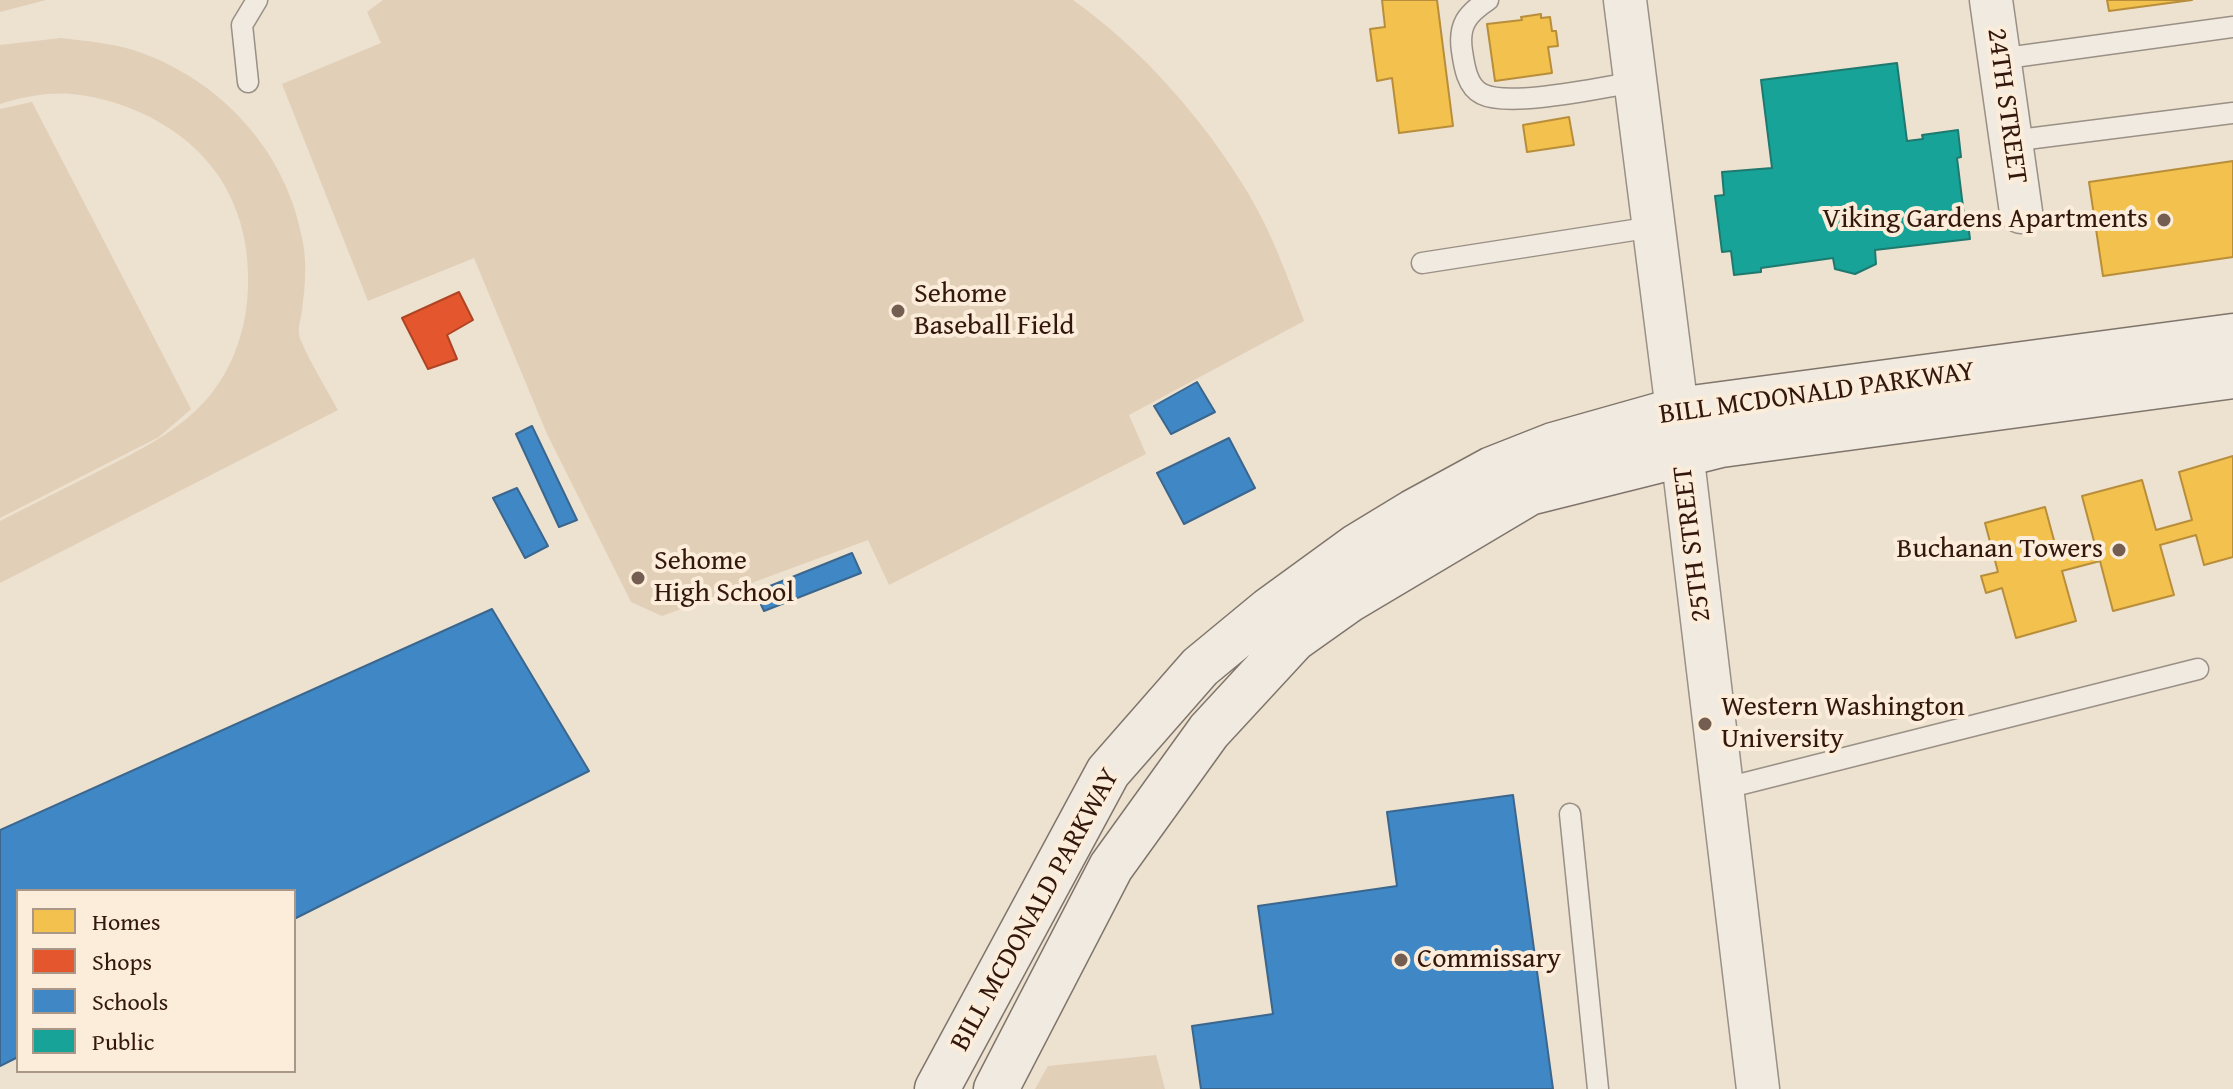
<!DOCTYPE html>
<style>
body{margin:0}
#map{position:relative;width:2233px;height:1089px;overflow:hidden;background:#ede1d0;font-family:"Gentium Book Plus",serif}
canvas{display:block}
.legend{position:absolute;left:16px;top:889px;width:280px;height:184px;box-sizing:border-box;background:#fbedd9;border:2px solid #ab9787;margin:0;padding:10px 14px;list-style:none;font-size:24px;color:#33170d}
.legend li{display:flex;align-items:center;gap:16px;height:40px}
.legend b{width:40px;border:2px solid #ab9787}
</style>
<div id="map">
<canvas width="2233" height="1089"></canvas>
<ul class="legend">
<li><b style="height:22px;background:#f2c14e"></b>Homes</li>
<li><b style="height:22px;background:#e4572e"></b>Shops</li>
<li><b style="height:22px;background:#3f88c5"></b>Schools</li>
<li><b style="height:22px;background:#17a398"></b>Public</li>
</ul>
</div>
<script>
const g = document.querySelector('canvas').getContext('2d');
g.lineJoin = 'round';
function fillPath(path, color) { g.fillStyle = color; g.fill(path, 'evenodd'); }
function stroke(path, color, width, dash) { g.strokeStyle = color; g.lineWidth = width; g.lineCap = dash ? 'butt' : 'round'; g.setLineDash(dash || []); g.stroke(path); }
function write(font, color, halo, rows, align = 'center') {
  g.font = font + ' "Gentium Book Plus",serif'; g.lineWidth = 8; g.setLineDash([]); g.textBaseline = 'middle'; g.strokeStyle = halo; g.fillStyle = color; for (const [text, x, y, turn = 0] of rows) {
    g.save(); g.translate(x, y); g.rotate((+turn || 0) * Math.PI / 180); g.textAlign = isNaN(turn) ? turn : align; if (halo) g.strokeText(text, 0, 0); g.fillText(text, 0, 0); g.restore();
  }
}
const green = new Path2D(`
 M 0,0 L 46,0 L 0,12 Z
 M 383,0 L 1073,0 C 1142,49 1205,121 1248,193 C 1272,233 1288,278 1304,321 L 1129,415 L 1146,454 L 889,585 L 868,540 L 662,616 L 631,602 L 547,434 L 474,258 L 368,301 L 282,84 L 381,43 L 367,12 Z
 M 61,38 C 85,41 110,43 133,50 C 220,78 288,152 303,243 C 307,265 305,288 302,310 C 301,318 298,327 299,334 C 300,345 331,397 338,410 L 0,583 L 0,521 C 32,505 65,488 97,472 C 139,450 180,432 211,394 C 235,364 247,325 248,287 C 249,252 243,219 226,188 C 197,134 131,99 71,94 C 47,92 23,97 0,104 L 0,45 Z
 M 32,102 L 191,409 L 159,437 L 0,518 L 0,109 Z
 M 1156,1055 L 1165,1089 L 1035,1089 L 1048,1066 Z`);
const homes = new Path2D(`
 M 1382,0 L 1437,0 L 1453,126 L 1399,133 L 1392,78 L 1377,81 L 1370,29 L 1385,27 Z
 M 2107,0 L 2192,0 L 2109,11 Z
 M 1541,14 L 1541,18 L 1550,17 L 1552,31 L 1556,31 L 1558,46 L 1548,47 L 1552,73 L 1495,81 L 1487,24 L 1522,20 L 1521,17 Z
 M 1569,117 L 1574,145 L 1527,152 L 1523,125 Z
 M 2233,161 L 2233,257 L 2103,276 L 2089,182 Z
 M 2233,456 L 2233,557 L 2204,565 L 2196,535 L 2160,545 L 2174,595 L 2113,611 L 2100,561 L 2062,571 L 2076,621 L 2016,638 L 2002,588 L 1986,593 L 1981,576 L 1998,572 L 1985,523 L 2045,507 L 2058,555 L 2095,545 L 2082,496 L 2142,480 L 2156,530 L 2192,520 L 2179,472 Z`);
const shops = new Path2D(`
 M 459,292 L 473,320 L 447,335 L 457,359 L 428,369 L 402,318 Z`);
const schools = new Path2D(`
 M 1197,382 L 1215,412 L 1171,434 L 1154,406 Z
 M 532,426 L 577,520 L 559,527 L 516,434 Z
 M 1229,438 L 1255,488 L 1184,524 L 1157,473 Z
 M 517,488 L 548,546 L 525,558 L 493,498 Z
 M 852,553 L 861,573 L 764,611 L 755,592 Z
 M 492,609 L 589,771 L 294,919 L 294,891 L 18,891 L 18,1057 L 0,1066 L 0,830 Z
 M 1513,795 L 1553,1089 L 1201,1089 L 1192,1026 L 1273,1014 L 1258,906 L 1397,886 L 1387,812 Z`);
const public = new Path2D(`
 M 1897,63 L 1907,141 L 1923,139 L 1922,135 L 1958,130 L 1961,157 L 1957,158 L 1964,215 L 1967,215 L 1970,239 L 1875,250 L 1876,264 L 1855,274 L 1835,269 L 1833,258 L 1761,268 L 1761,272 L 1734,275 L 1731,251 L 1722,252 L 1715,196 L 1724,195 L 1722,172 L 1772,168 L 1761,80 Z`);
const lane = new Path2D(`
 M 1488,0 C 1467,14 1458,25 1462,51 C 1464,65 1467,87 1482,94 C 1510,108 1603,87 1636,82
 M 1999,59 L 2233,27
 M 248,82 L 242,25 L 257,0
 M 2011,141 L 2233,113
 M 1422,263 L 1653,227
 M 1722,789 L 2198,669
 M 1570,814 L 1598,1089`);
const street = new Path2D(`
 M 1625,0 L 1677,410 L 1758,1089
 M 1991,0 L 2021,212`);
const secondary = new Path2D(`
 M 937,1089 L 1108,772 L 1200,667 L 1269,610 L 1357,546 L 1413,512 L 1492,469 L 1553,445 L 1677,410 L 2233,336
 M 996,1089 L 1111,867 L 1209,731 L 1294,639 L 1349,600 L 1529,493 L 1721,445 L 2233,376`);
const markers = [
 [2164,220,8,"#745e51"],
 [898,311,8,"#745e51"],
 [2119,550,8,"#745e51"],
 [638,578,8,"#745e51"],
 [1705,724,8,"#745e51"],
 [1401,960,8,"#745e51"]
];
const streetNames = [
 ["24TH STREET",2006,106,82],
 ["BILL MCDONALD PARKWAY",1817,394,-8],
 ["25TH STREET",1693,544,-97],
 ["BILL MCDONALD PARKWAY",1036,910,-61]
];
const poiNames = [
 ["Viking Gardens Apartments",2148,220,"right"],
 ["Sehome",914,295],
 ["Baseball Field",914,327],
 ["Buchanan Towers",2103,550,"right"],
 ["Sehome",654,562],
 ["High School",654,594],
 ["Western Washington",1721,708],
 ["University",1721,740],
 ["Commissary",1417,960]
];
fillPath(green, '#e1cfb8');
fillPath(homes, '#f2c14e');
stroke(homes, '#b98e3a', 2);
fillPath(shops, '#e4572e');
stroke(shops, '#af4424', 2);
fillPath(schools, '#3f88c5');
stroke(schools, '#3b668e', 2);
fillPath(public, '#17a398');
stroke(public, '#1f796e', 2);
stroke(lane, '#9a9085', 23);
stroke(street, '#9a9085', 45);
stroke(secondary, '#80756b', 47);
stroke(lane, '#f0eae1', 20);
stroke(street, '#f0eae1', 42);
stroke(secondary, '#f0eae1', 44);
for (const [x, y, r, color] of markers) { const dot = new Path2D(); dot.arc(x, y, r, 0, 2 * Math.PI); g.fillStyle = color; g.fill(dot); stroke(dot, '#fbedd9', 3); }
write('28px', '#33170d', '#fbedd9', streetNames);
write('28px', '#33170d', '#fbedd9', poiNames, 'left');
</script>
